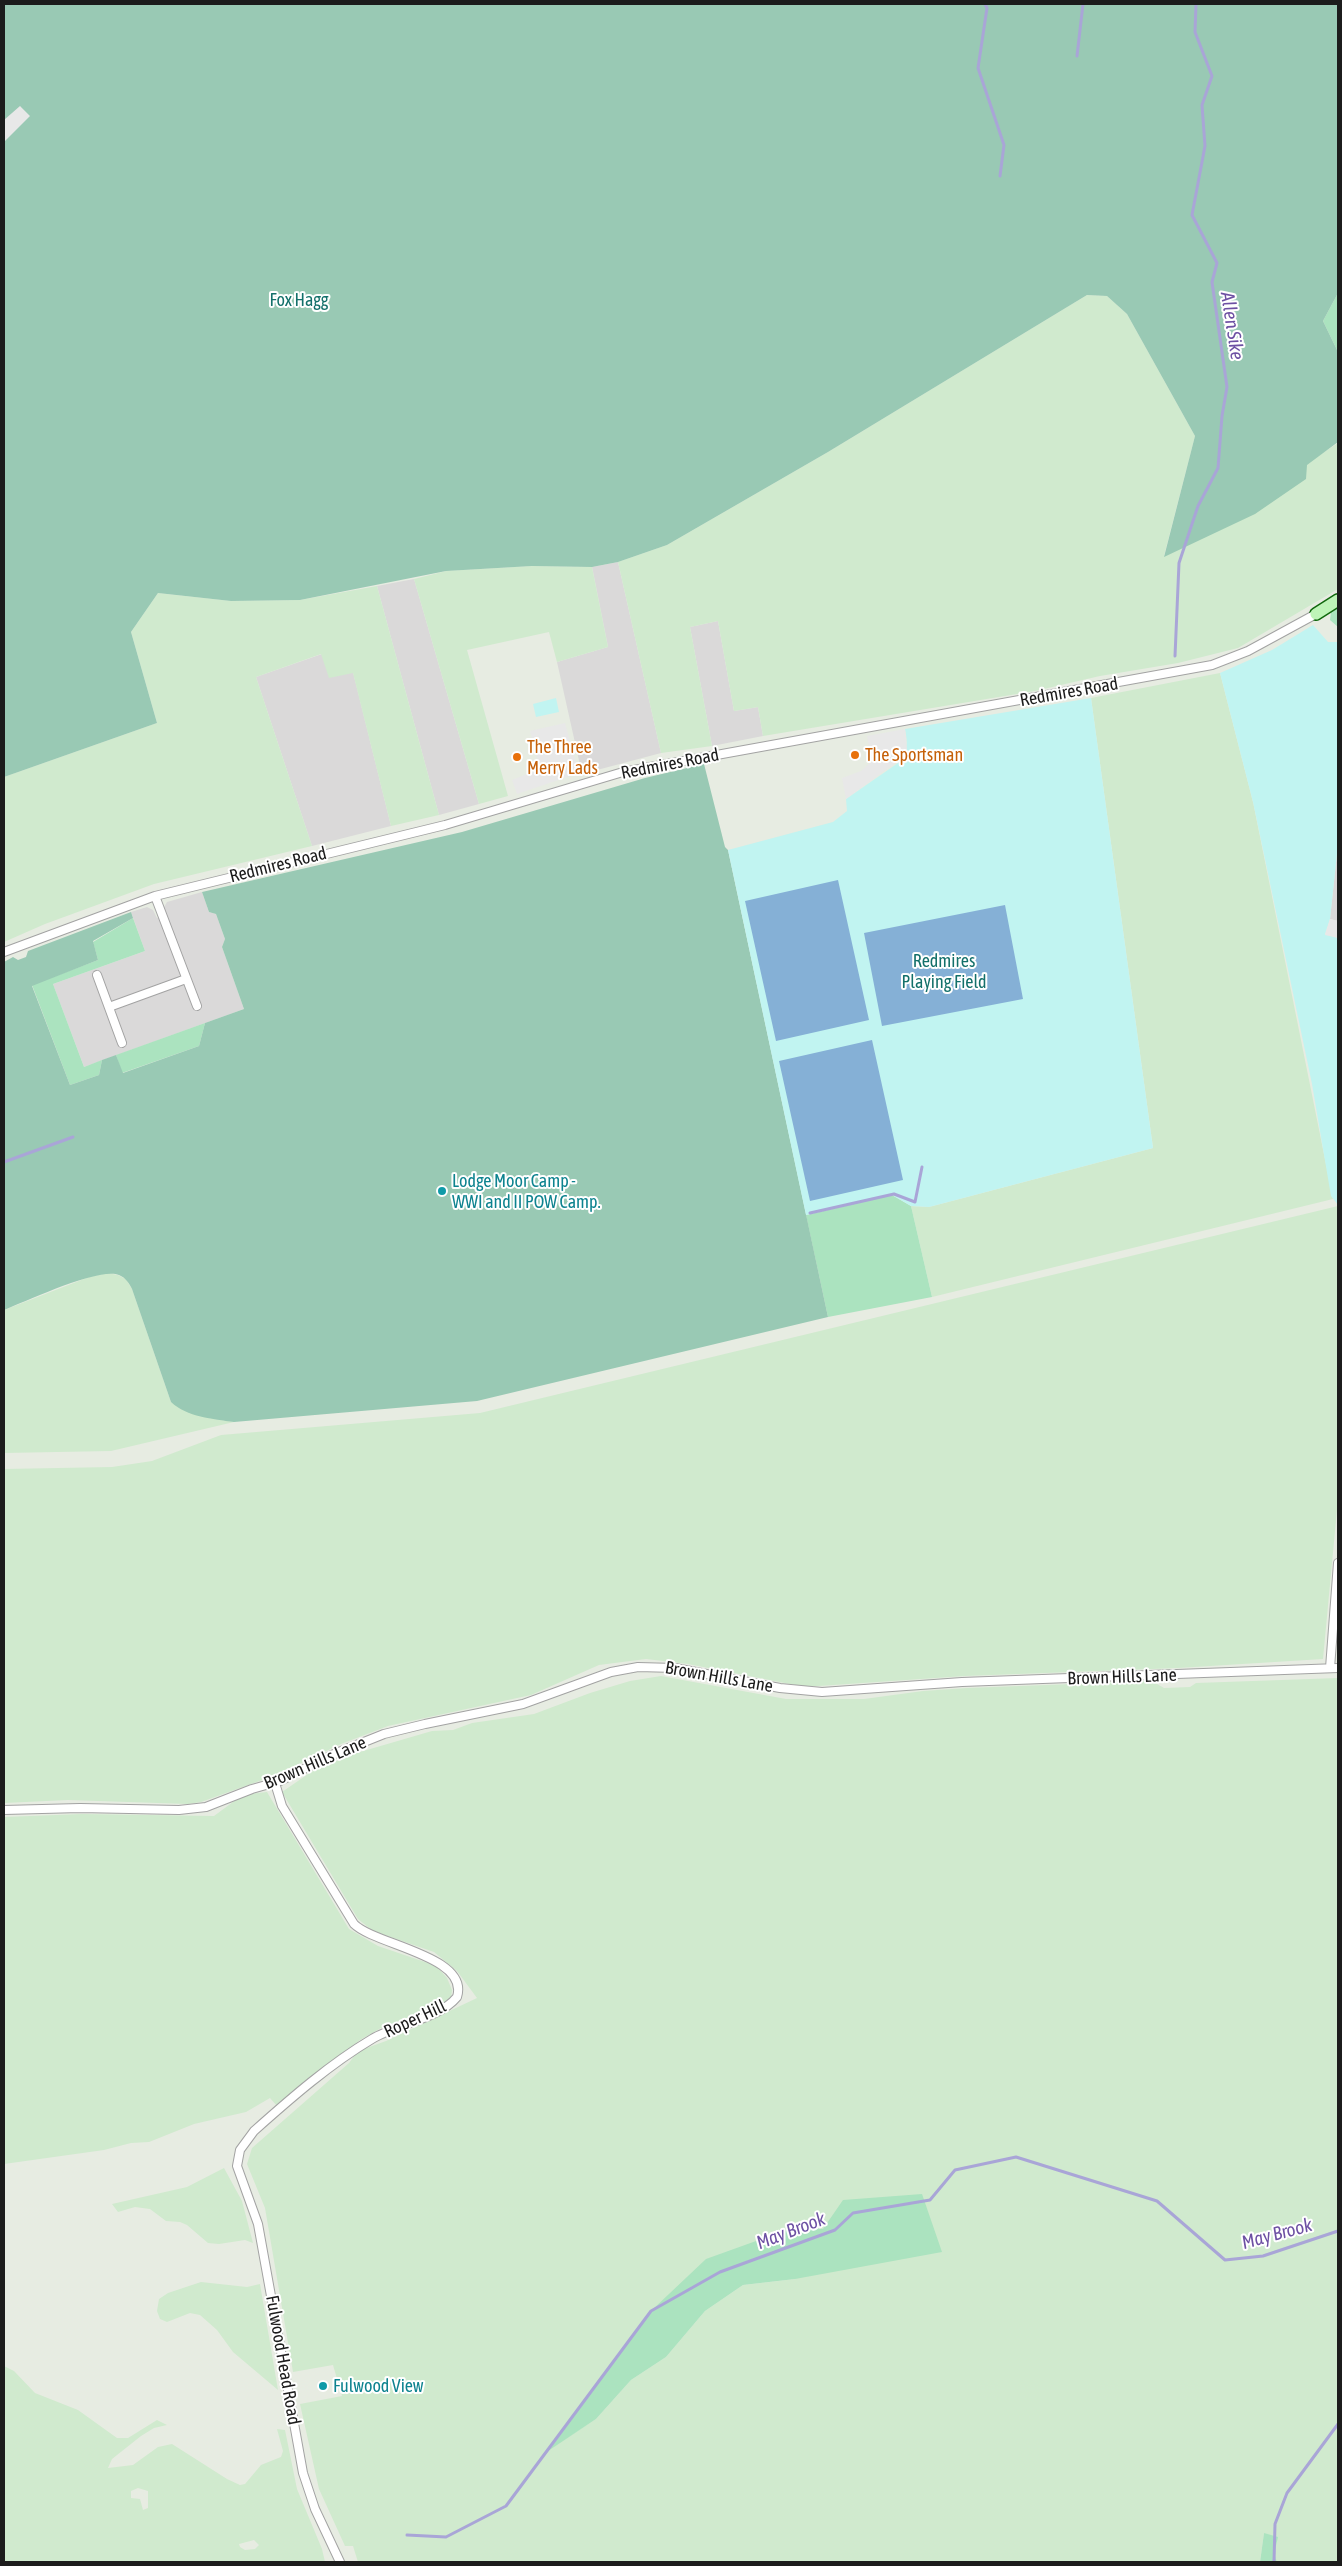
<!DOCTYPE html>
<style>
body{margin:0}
#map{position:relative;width:1342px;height:2566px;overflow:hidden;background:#e7ece2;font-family:"Asap Condensed",sans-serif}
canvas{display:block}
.frame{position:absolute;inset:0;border:5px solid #1c1c1c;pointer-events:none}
</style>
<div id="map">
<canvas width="1342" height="2566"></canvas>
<div class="frame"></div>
</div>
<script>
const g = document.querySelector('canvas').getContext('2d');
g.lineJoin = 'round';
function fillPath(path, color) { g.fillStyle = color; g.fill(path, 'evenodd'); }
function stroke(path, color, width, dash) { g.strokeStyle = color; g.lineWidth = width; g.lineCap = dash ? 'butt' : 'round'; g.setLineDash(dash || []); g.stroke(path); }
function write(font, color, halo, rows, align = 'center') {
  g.font = font + ' "Asap Condensed",sans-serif'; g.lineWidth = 4; g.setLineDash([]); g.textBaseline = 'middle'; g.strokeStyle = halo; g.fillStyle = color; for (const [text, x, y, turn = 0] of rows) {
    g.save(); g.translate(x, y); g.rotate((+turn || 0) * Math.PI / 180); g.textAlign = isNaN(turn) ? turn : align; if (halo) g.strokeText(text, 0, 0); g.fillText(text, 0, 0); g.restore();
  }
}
const residential = new Path2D(`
 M 618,562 L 661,753 L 582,774 L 557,662 L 608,647 L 592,567 Z
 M 414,579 L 479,804 L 439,815 L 377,586 Z
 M 718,621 L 734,711 L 758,707 L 763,736 L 712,746 L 690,627 Z
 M 322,654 L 353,672 L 391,826 L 312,846 L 256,677 Z
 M 1338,844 L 1338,921 L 1330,919 Z
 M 202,892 L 209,912 L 216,914 L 225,939 L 222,947 L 244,1009 L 84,1067 L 53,984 L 145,951 L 131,912 L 147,907 L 153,910 L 157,918 L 164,915 L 163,909 L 167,902 Z`);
const farmland = new Path2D(`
 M 1087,295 L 1107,296 L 1127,314 L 1195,436 L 1164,556 L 1338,443 L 1338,589 L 1238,648 L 1178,663 L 1100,676 L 1035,691 L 763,736 L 758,707 L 734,711 L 718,621 L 690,627 L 712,746 L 661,753 L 618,562 L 667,545 L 828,452 Z
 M 532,566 L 592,567 L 608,647 L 557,662 L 549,632 L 467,650 L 508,796 L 479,804 L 414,579 L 446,571 Z
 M 377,586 L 439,815 L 391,826 L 353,673 L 329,678 L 321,654 L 256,677 L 312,846 L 154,884 L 45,924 L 4,942 L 4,777 L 157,723 L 131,632 L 158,593 L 231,601 L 300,600 Z
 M 1220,673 L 1253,802 L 1333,1199 L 932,1297 L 911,1206 L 929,1207 L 1153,1148 L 1091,698 Z
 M 1338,1206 L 1338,1499 L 1323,1659 L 1178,1668 L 965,1676 L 819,1686 L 800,1686 L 688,1664 L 646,1659 L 599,1665 L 531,1695 L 388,1726 L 341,1744 L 276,1775 L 201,1802 L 188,1804 L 68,1800 L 4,1803 L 4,1469 L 112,1467 L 152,1461 L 221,1435 L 480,1413 Z
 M 107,1273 L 118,1275 L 126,1279 L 132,1289 L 171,1402 L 209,1418 L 234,1422 L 111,1451 L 4,1453 L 4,1310 L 89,1277 Z
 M 661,1676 L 786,1699 L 864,1699 L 923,1691 L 967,1688 L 1152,1681 L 1164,1688 L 1190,1687 L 1196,1683 L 1338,1678 L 1338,2562 L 1277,2562 L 1264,2533 L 1260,2562 L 358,2562 L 353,2546 L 345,2546 L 319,2489 L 300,2404 L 342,2396 L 333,2365 L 293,2372 L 265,2208 L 247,2164 L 252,2148 L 349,2063 L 358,2051 L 386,2041 L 477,1998 L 457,1971 L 434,1952 L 373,1931 L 358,1919 L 282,1792 L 311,1772 L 353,1754 L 432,1731 L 453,1730 L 472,1723 L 534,1714 L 590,1693 L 630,1681 ZM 795,2227 L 823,2229 L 795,2279 L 743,2285 L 705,2311 L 666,2357 L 631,2380 L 596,2419 L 549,2449 L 651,2311 Z
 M 267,1792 L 349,1929 L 378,1946 L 428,1963 L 438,1968 L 447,1978 L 452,1990 L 451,1998 L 437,2007 L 381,2028 L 360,2040 L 277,2106 L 270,2098 L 246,2112 L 194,2124 L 149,2142 L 131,2143 L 104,2150 L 4,2164 L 4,1817 L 82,1814 L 214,1816 L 237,1799 L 249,1794 Z
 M 224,2168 L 242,2201 L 253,2243 L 245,2240 L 219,2244 L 208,2243 L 187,2225 L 180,2222 L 166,2221 L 150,2209 L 135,2207 L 118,2212 L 112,2204 L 187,2187 Z
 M 201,2282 L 247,2287 L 260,2284 L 278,2390 L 233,2352 L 217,2330 L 200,2315 L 190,2313 L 167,2322 L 160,2319 L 157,2311 L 159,2299 L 168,2293 Z
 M 4,2366 L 14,2371 L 35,2393 L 78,2410 L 117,2438 L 128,2438 L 157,2420 L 167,2425 L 154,2428 L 141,2436 L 112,2459 L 108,2468 L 133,2465 L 158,2447 L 172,2444 L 227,2479 L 240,2485 L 245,2484 L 261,2465 L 281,2457 L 283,2451 L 277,2429 L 285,2430 L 297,2489 L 322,2549 L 325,2562 L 4,2562 ZM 138,2488 L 148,2491 L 148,2508 L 143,2510 L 140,2499 L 131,2498 L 131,2491 ZM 254,2540 L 259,2545 L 255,2549 L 245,2550 L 240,2547 L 239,2544 Z`);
const grass = new Path2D(`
 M 1338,293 L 1338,352 L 1323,321 Z
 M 1338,608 L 1338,627 L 1330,620 L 1331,612 Z
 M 133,918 L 145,951 L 53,984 L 84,1067 L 102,1060 L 99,1075 L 70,1085 L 32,985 L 98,960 L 93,942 Z
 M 205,1023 L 199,1046 L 122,1073 L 116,1055 Z
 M 892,1195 L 911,1206 L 932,1297 L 828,1317 L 806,1215 Z
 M 922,2194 L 942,2252 L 795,2279 L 743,2285 L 705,2311 L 666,2357 L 631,2380 L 596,2419 L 548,2451 L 651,2311 L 706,2259 L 795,2227 L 823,2229 L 843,2200 Z
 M 1264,2533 L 1278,2537 L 1274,2554 L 1277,2562 L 1260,2562 Z`);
const forest = new Path2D(`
 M 4,4 L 1338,4 L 1338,293 L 1323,321 L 1338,352 L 1338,442 L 1307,465 L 1306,479 L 1255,514 L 1164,557 L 1195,436 L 1127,314 L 1107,296 L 1087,295 L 828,452 L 667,545 L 618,562 L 592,567 L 532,566 L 446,571 L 300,600 L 231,601 L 158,593 L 131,632 L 157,723 L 4,777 Z
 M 704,764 L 725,847 L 728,850 L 828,1317 L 477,1401 L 234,1422 C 213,1419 187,1417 171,1402 L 132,1289 C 129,1283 126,1278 119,1275 C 99,1267 27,1301 4,1310 L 4,962 L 13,957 L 18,960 L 26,957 L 28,951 L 131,912 L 133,918 L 93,941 L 98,960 L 32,986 L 70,1085 L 99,1075 L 102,1060 L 116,1055 L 123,1073 L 199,1046 L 205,1023 L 244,1009 L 222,947 L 225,939 L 216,914 L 209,912 L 202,892 L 462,832 L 645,778 Z`);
const park = new Path2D(`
 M 1313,625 L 1328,642 L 1338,642 L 1338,844 L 1330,919 L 1325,934 L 1338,938 L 1338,1205 L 1331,1196 L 1312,1084 L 1253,802 L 1220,673 L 1272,650 Z
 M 556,698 L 559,712 L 536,717 L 533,704 Z
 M 1091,698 L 1153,1148 L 929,1207 L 911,1206 L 892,1195 L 806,1215 L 728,850 L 833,822 L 847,811 L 846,799 L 898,763 C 908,752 908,743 905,729 Z`);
const pitch = new Path2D(`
 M 838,880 L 869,1020 L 776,1041 L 745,901 Z
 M 1005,905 L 1023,999 L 882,1026 L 864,933 Z
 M 872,1040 L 903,1180 L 810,1201 L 779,1061 Z`);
const parking = new Path2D(`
 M 20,106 L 30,116 L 4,142 L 4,120 Z
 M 565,723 L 579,773 L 517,794 L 512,780 L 540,769 L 530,731 Z
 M 905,729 L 907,750 L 902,758 L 846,799 L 842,778 L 861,771 L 872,761 L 867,736 Z
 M 1330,919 L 1338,921 L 1338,938 L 1325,935 Z`);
const stream = new Path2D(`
 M 985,4 L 987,8 L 978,68 L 1004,145 L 1000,176
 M 1077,56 L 1083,4
 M 1175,656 L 1179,563 L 1198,506 L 1218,468 L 1222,416 L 1227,387 L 1212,282 L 1217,263 L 1192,215 L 1205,146 L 1202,105 L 1212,76 L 1195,32 L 1196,4
 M 4,1162 L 73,1137
 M 810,1213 L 894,1194 L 915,1202 L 922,1167
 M 407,2535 L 446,2537 L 506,2506 L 651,2311 L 720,2272 L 835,2230 L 853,2213 L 930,2200 L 955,2170 L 1016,2157 L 1157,2201 L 1225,2260 L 1263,2256 L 1338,2231
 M 1274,2562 L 1275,2524 L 1287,2493 L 1338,2424`);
const street = new Path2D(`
 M 155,896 L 197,1006
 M 4,952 L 155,896 L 445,825 L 623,772 L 1212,665 L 1248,651 L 1316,614
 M 97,975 L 122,1043
 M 109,1007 L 186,979
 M 1330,1668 L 1338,1563
 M 275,1783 L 282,1806 L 354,1924 C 375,1945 470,1956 457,1997 C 439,2019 397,2024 372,2039 C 330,2064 291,2098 254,2131 L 240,2150 L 237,2166 L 258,2224 L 303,2473 L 315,2509 L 340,2562
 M 4,1810 L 80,1808 L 179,1810 L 206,1807 L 252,1789 L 280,1781 L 334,1754 L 384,1734 L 425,1724 L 523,1704 L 611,1672 L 638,1667 L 675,1668 L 780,1688 L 822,1692 L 962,1682 L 1338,1668`);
const secondary = new Path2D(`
 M 1316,614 L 1338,600`);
const markers = [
 [855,755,5,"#e8710a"],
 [517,757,5,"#e8710a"],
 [442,1191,5,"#0f9aa8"],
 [323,2386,5,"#0f9aa8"]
];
const parkNames = [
 ["Fox Hagg",299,300],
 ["Redmires",944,961],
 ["Playing Field",944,982]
];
const streetNames = [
 ["Redmires Road",1069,692,-10],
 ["Redmires Road",670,764,-11],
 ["Redmires Road",278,865,-14],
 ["Brown Hills Lane",719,1677,10],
 ["Brown Hills Lane",1122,1677,-2],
 ["Brown Hills Lane",315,1763,-23],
 ["Roper Hill",415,2019,-25],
 ["Fulwood Head Road",283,2360,80]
];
const foodNames = [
 ["The Three",527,747],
 ["Merry Lads",527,768],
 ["The Sportsman",865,755]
];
const cultureNames = [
 ["Lodge Moor Camp -",452,1181],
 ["WWI and II POW Camp.",452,1202],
 ["Fulwood View",333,2386]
];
const waterNames = [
 ["Allen Sike",1232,326,81],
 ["May Brook",791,2231,-21],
 ["May Brook",1277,2234,-15]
];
fillPath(residential, '#dad9d9');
fillPath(farmland, '#d0eace');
fillPath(grass, '#abe3bf');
fillPath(forest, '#99c9b4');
fillPath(park, '#c1f4f1');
fillPath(pitch, '#85b0d6');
fillPath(parking, '#e8e8e8');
stroke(stream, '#a9a5d7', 3);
stroke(street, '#a3a3a3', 10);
stroke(secondary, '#10680d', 14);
stroke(street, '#fff', 8);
stroke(secondary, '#bef4b8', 11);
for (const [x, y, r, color] of markers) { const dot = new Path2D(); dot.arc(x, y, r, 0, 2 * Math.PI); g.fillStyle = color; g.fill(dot); stroke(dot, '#fff', 2); }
write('18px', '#13706a', '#fff', parkNames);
write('18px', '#1c1c1c', '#fff', streetNames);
write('18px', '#c56008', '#fff', foodNames, 'left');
write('18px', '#0d838f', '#fff', cultureNames, 'left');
write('italic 19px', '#6d50a3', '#fff', waterNames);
</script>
